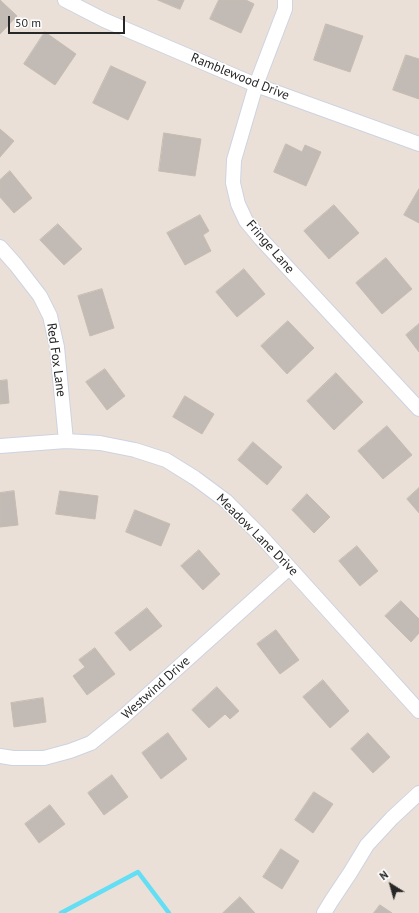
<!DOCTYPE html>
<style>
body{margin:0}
#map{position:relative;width:419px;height:913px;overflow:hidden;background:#ebe0d7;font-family:"PT Sans",sans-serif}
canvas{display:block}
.north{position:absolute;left:371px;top:865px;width:40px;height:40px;-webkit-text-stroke:3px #fff;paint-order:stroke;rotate:323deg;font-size:11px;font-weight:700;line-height:16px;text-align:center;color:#272727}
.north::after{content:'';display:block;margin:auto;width:14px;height:18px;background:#272727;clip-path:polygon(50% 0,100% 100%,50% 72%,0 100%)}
.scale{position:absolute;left:8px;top:16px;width:117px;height:18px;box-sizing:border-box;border:2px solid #272727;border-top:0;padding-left:5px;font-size:12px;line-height:14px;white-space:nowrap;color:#272727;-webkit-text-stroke:3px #fff;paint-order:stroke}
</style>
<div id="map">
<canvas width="419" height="913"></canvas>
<div class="north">N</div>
<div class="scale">50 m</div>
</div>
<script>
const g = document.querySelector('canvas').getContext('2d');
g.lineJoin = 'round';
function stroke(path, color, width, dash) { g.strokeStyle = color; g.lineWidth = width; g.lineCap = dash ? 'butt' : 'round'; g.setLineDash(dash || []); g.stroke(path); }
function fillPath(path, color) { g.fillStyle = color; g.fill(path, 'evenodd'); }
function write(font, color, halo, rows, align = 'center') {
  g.font = font + ' "PT Sans",sans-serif'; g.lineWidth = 3; g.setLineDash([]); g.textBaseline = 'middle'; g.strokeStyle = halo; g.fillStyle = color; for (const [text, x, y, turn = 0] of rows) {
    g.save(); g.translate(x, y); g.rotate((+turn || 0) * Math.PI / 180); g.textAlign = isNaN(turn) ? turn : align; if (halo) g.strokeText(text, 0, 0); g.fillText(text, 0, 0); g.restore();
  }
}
const stream = new Path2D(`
 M 61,913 L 138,872 L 169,913`);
const building = new Path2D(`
 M 0,0 L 17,16 L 0,34 Z
 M 158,0 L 184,0 L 180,9 Z
 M 219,0 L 246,0 L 254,4 L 241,33 L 210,19 Z
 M 326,24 L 363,36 L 350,72 L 314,60 Z
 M 45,32 L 76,54 L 55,85 L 24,64 Z
 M 406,55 L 419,59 L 419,99 L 393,90 Z
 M 111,66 L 146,82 L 128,120 L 93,103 Z
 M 0,129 L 14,141 L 0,157 Z
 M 164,133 L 201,139 L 195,176 L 159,171 Z
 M 286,144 L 302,152 L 305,145 L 321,152 L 306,186 L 274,172 Z
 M 10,171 L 32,198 L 14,213 L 0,197 L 0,180 Z
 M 419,189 L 419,223 L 404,215 Z
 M 334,205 L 359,233 L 329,259 L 304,231 Z
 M 200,215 L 209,231 L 203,235 L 211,251 L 185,265 L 167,233 Z
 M 58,224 L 82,249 L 64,265 L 40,240 Z
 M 386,258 L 412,289 L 382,314 L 356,283 Z
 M 244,269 L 265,294 L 237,317 L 216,292 Z
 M 102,289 L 114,328 L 90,336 L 78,296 Z
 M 288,321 L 314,348 L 287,374 L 261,346 Z
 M 419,324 L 419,352 L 406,335 Z
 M 105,369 L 125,396 L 107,410 L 86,382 Z
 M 336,373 L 363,402 L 334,430 L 307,401 Z
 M 7,380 L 9,403 L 0,404 L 0,381 Z
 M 185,396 L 214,414 L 202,434 L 173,417 Z
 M 387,426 L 412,455 L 383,479 L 358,451 Z
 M 253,442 L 282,467 L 267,485 L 238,460 Z
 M 419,488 L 419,513 L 407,499 Z
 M 14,491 L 18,525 L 0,527 L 0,493 Z
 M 60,491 L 98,496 L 95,519 L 56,514 Z
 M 307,494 L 330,517 L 314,533 L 292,510 Z
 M 135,510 L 170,524 L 161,546 L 126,532 Z
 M 357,546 L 378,571 L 360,586 L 339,561 Z
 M 199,550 L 220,574 L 203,590 L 181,566 Z
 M 401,601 L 419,619 L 419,633 L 411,642 L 385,616 Z
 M 147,608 L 162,626 L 130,651 L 115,633 Z
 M 276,630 L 299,660 L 280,674 L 257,644 Z
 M 95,648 L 115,674 L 87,695 L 73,676 L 85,667 L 79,660 Z
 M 323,680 L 349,711 L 330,728 L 303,697 Z
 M 217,687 L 239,711 L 230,719 L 225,714 L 209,728 L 192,710 Z
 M 43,698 L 46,722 L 14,727 L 11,703 Z
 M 168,733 L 187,759 L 161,779 L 142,753 Z
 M 368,733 L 390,757 L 373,773 L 351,749 Z
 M 112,775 L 128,797 L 104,815 L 88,793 Z
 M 314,792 L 333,804 L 313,833 L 295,820 Z
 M 50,805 L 65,824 L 39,843 L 25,824 Z
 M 281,849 L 299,861 L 282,889 L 263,877 Z
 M 240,897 L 255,913 L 223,913 Z
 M 380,905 L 392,913 L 374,913 Z`);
const street = new Path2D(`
 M 65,0 L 104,20 L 256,85 L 419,144
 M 285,0 L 285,9 L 256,85 L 234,160 L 233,183 L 238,204 L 246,221 L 261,239 L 419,409
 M 0,247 L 16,265 L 40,296 L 50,316 L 57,347 L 66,441
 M 0,446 L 66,441 L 100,443 L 135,450 L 166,460 L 195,478 L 226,501 L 259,534 L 419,711
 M 0,756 L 13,758 L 44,758 L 70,751 L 91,743 L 123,717 L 289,568
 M 324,913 L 332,900 L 350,873 L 367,845 L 392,818 L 419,793`);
const streetNames = [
 ["Ramblewood Drive",240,77,22],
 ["Fringe Lane",270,247,49],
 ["Red Fox Lane",56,360,82],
 ["Meadow Lane Drive",257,535,45],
 ["Westwind Drive",156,688,-42]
];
stroke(stream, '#63def4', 4.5);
fillPath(building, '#c2bab4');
stroke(building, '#c6bcb1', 1);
stroke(street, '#ccd3e1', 16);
stroke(street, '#fff', 14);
write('13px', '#272727', '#fff', streetNames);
</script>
